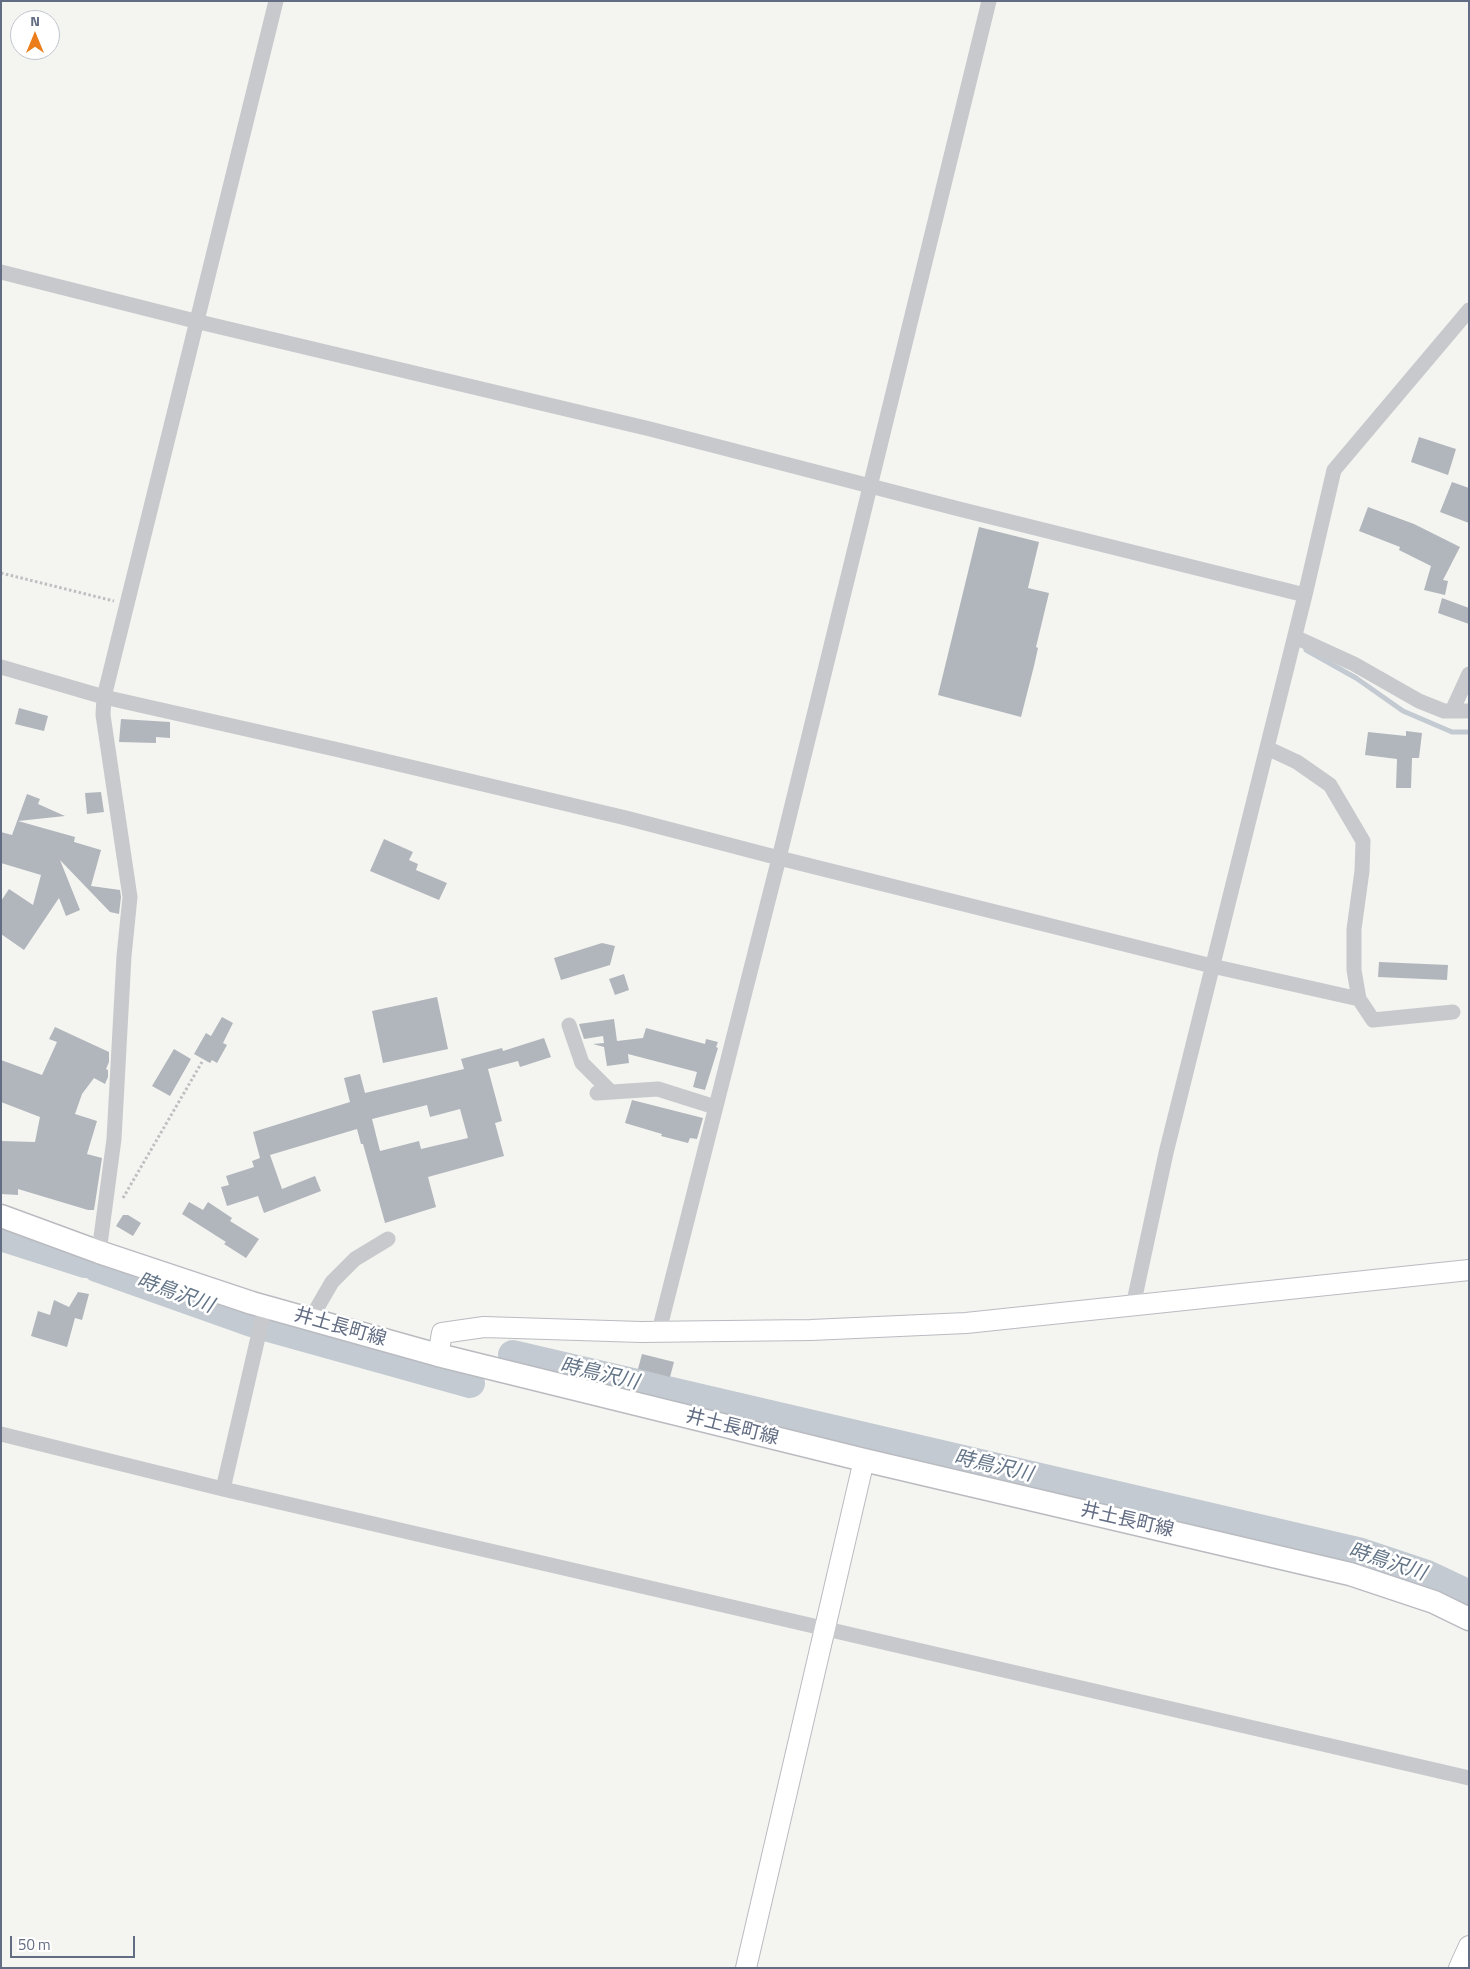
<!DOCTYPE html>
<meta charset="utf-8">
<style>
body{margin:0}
#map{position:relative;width:1470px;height:1969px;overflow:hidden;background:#f4f5f0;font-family:"Titillium Web",sans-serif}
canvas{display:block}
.frame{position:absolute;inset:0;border:2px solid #626c83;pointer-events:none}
.north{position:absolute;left:10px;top:10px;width:50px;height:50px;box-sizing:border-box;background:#fff;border:1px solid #c0c4cd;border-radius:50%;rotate:0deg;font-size:14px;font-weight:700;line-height:20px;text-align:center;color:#626c83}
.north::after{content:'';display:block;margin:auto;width:18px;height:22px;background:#eb7d1a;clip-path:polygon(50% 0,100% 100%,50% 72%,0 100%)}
.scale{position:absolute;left:10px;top:1936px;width:125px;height:22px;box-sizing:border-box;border:2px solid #626c83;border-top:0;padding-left:6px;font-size:15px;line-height:18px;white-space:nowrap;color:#626c83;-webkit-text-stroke:4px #fff;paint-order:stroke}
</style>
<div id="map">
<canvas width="1470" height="1969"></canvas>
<div class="frame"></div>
<div class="north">N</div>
<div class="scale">50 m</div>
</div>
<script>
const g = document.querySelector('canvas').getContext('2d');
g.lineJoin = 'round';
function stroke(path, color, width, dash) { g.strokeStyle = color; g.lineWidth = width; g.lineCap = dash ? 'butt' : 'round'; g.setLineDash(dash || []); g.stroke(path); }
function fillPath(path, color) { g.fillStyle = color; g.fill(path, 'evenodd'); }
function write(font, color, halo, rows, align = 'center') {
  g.font = font + ' "Titillium Web","Noto Sans JP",sans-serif'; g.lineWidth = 5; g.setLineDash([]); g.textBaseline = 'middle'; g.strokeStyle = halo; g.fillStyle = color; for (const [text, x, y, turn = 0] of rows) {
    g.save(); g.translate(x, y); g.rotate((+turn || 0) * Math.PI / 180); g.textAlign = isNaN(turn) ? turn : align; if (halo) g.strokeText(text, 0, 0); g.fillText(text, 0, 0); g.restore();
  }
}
const stream = new Path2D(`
 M 1306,650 L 1356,678 L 1403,711 L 1452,732 L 1469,732`);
const river = new Path2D(`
 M 1,1236 L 85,1263
 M 97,1267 L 252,1322
 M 269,1327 L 470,1383
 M 513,1355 L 1358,1552 L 1427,1575 L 1469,1595`);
const building = new Path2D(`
 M 1419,437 L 1456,449 L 1448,475 L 1411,462 Z
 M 1452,482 L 1469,488 L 1469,523 L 1440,512 Z
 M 1368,507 L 1414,524 L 1460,547 L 1443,580 L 1448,581 L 1445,595 L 1424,590 L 1431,566 L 1399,550 L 1400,547 L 1359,531 Z
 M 979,527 L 1039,542 L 1028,588 L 1049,593 L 1036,647 L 1038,648 L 1034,666 L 1021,717 L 938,695 Z
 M 1442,598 L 1469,608 L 1469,624 L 1438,613 Z
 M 19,708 L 48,716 L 44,731 L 15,724 Z
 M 121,719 L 170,722 L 170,738 L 156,737 L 156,743 L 119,742 Z
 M 1406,731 L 1422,733 L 1419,758 L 1412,758 L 1411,788 L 1396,788 L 1397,759 L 1365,755 L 1368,732 L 1406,736 Z
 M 101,792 L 104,812 L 87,814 L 85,793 Z
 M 27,794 L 40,799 L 38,804 L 65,816 L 18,821 L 75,837 L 74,842 L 101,850 L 91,886 L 120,890 L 121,897 L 119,914 L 110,912 L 60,860 L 80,910 L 66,916 L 59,898 L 24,950 L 1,934 L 1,901 L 9,889 L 33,905 L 41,875 L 1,863 L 1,832 L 12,835 Z
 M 384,839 L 413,852 L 409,860 L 418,864 L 416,870 L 447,883 L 439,900 L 370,871 Z
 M 602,943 L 615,946 L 610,965 L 561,980 L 554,958 Z
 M 1379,962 L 1448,965 L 1447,980 L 1378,977 Z
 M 624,974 L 629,990 L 615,995 L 609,979 Z
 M 437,997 L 448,1049 L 383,1063 L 372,1011 Z
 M 222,1017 L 233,1023 L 223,1043 L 227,1045 L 217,1063 L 212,1060 L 210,1063 L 194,1054 L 206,1033 L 211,1036 Z
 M 614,1019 L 617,1041 L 643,1038 L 646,1028 L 705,1044 L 706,1039 L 718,1042 L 716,1047 L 718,1048 L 705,1090 L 693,1087 L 697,1072 L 628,1054 L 629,1063 L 607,1066 L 604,1047 L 593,1044 L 604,1043 L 603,1036 L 584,1039 L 579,1024 Z
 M 55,1027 L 109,1052 L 109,1062 L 106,1069 L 108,1070 L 108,1077 L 105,1084 L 94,1078 L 82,1094 L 75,1114 L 97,1121 L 87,1154 L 102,1158 L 94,1210 L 88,1210 L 18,1189 L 18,1195 L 1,1194 L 1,1141 L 35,1142 L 40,1117 L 1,1102 L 1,1060 L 42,1075 L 57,1042 L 49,1039 Z
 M 544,1038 L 551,1057 L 520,1067 L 518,1061 L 488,1069 L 502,1121 L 495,1123 L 504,1156 L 428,1177 L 436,1207 L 385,1223 L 363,1144 L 361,1144 L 357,1129 L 270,1155 L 282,1189 L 315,1176 L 321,1191 L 264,1213 L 258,1196 L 227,1206 L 221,1187 L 229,1185 L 226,1176 L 254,1167 L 252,1161 L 260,1158 L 253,1132 L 350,1102 L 344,1078 L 360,1074 L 365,1093 L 464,1069 L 461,1059 L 502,1048 L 503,1051 ZM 427,1105 L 430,1117 L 460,1109 L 468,1138 L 421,1149 L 419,1141 L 380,1151 L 372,1119 Z
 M 174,1049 L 191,1059 L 170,1096 L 152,1086 Z
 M 632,1100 L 703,1118 L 697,1139 L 690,1138 L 688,1143 L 661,1136 L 662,1134 L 625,1123 Z
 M 189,1202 L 203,1210 L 208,1202 L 232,1218 L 230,1221 L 259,1239 L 246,1258 L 224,1244 L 226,1242 L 182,1214 Z
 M 123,1215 L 128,1215 L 141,1223 L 133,1236 L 116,1226 Z
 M 78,1292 L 89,1294 L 82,1320 L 75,1318 L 67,1347 L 31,1336 L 38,1311 L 50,1315 L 54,1300 L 69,1307 Z
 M 642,1354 L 674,1362 L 670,1377 L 638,1369 Z`);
const path = new Path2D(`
 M 1,573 L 114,601
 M 123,1198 L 202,1062`);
const street = new Path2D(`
 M 1,272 L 195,321 L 650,429 L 959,509 L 1305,595
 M 1295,637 L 1354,664 L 1419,701 L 1444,711 L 1469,711
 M 1,667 L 104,697 L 339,750 L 626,818 L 779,858 L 1212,966 L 1359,999 L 1354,970 L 1354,929 L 1362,871 L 1363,841 L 1330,785 L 1297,762 L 1267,748
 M 1452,711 L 1469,674
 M 1359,999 L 1373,1020 L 1453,1012
 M 569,1025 L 582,1063 L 611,1092
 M 597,1093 L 658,1089 L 715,1107
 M 99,1252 L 114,1139 L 124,956 L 130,897 L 103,715 L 104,697 L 276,1
 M 1133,1306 L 1166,1153 L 1305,595 L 1334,470 L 1469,310
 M 310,1320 L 332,1282 L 355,1259 L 388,1239
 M 659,1331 L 779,858 L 989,1
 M 1,1434 L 223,1489 L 1469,1778
 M 223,1489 L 265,1307`);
const secondary = new Path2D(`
 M 438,1355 L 442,1333 L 484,1327 L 641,1332 L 811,1330 L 966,1323 L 1469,1270
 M 746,1968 L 864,1460
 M 1459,1968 L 1469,1946`);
const primary = new Path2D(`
 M 1,1216 L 99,1252 L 252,1303 L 438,1355 L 864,1460 L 1350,1574 L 1434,1602 L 1469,1619`);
const streetNames = [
 ["井土長町線",340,1328,16],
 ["井土長町線",732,1428,14],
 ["井土長町線",1127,1521,13]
];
const waterNames = [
 ["時鳥沢川",175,1294,20],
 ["時鳥沢川",599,1375,13],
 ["時鳥沢川",993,1467,13],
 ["時鳥沢川",1387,1563,18]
];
stroke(stream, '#c3cad1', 5);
stroke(river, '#c3cad1', 30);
fillPath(building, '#b1b5bc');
stroke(secondary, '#b9bbc1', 22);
stroke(primary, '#b9bbc0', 25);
stroke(path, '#bebfc1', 3, [2.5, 2.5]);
stroke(street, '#c7c9cd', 15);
stroke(secondary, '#fff', 20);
stroke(primary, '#fff', 22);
write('19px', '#626c83', '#fff', streetNames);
write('italic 20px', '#637487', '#fff', waterNames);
</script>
